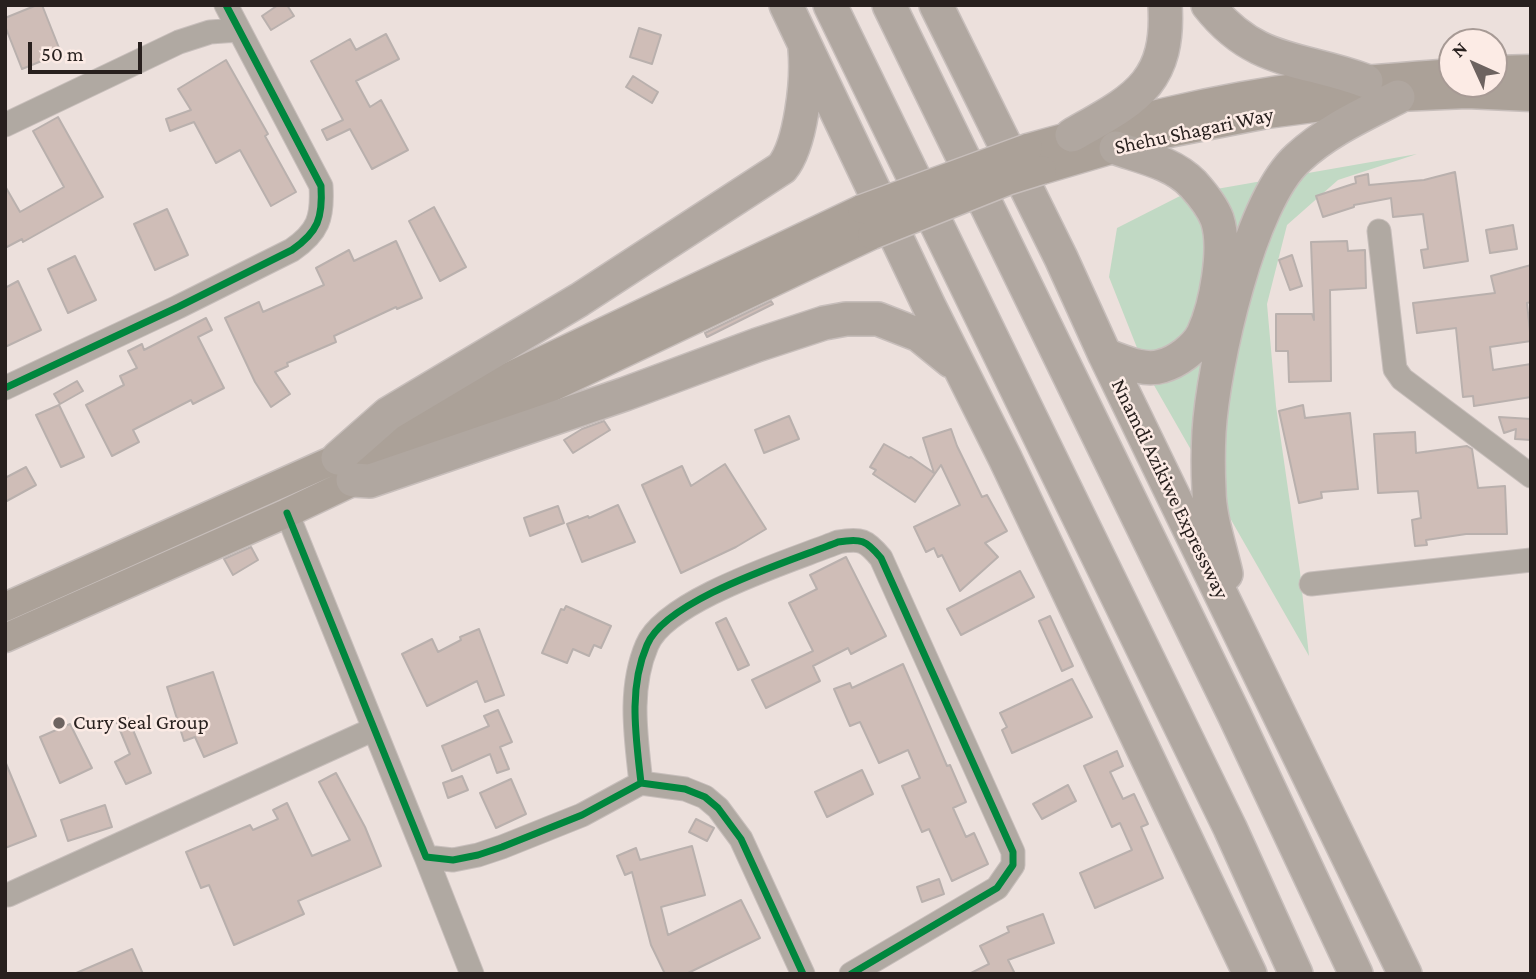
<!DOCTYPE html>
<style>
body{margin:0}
#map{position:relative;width:1536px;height:979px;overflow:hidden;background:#ece0dc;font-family:"Crimson Pro",serif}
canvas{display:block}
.frame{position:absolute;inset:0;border:7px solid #28201e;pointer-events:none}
.north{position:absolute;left:1438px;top:28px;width:70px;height:70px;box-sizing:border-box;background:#fcebe5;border:2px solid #a79a95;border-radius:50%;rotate:315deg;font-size:19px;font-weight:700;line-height:28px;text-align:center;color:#28201e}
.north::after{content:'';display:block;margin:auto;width:24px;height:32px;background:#6d6360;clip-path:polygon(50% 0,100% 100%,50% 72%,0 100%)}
.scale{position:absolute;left:28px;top:42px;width:114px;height:32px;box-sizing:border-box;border:4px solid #28201e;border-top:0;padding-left:9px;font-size:21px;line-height:24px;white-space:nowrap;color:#28201e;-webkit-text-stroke:5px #fcebe5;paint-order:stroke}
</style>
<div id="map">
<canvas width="1536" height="979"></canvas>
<div class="frame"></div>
<div class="north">N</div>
<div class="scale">50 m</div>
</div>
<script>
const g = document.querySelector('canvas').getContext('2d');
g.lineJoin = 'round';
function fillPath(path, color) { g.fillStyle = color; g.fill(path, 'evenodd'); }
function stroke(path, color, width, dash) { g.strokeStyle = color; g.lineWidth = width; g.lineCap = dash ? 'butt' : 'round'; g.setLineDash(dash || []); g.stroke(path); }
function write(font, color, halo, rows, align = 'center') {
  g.font = font + ' "Crimson Pro",serif'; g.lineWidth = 5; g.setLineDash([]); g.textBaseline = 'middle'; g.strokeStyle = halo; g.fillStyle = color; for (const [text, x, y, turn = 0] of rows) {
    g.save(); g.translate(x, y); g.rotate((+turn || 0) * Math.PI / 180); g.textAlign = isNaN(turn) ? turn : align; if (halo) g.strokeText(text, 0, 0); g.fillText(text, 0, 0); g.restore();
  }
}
const green = new Path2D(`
 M 1417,154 L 1338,180 L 1287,225 L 1267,304 L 1276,406 L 1300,572 L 1309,656 L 1147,373 L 1109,277 L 1117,228 L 1182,195 Z`);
const building = new Path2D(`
 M 37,5 L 42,5 L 61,53 L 22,69 L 5,26 L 5,18 Z
 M 278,5 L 287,5 L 294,16 L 271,30 L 262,16 Z
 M 639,28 L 661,35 L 652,64 L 630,57 Z
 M 386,34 L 399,59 L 356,81 L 370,107 L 381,100 L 408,150 L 372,169 L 350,129 L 327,140 L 322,130 L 343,120 L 311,61 L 350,39 L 356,50 Z
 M 226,60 L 268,134 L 265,136 L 296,192 L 271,206 L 240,150 L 216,163 L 194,122 L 170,131 L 166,119 L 191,110 L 178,89 Z
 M 633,76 L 658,92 L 652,103 L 626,87 Z
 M 58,117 L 103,197 L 23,242 L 22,239 L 5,248 L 5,186 L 20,212 L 64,187 L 33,131 Z
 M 1455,172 L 1468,261 L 1424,268 L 1421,250 L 1428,249 L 1423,214 L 1393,217 L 1391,198 L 1354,205 L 1354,207 L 1323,217 L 1316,196 L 1356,183 L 1355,177 L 1368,174 L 1369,185 L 1424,180 Z
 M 434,207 L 466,267 L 440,281 L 409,221 Z
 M 167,209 L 188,255 L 155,270 L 134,224 Z
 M 1513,225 L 1517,249 L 1490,253 L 1486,230 Z
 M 396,241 L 422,298 L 397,309 L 396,307 L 334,336 L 336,342 L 287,363 L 288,366 L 275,372 L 290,394 L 271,407 L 255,382 L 225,318 L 259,302 L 263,312 L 324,285 L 316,268 L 349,250 L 354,261 Z
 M 1347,241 L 1348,251 L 1365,250 L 1366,288 L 1330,290 L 1331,381 L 1289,382 L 1288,351 L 1276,351 L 1276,314 L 1312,314 L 1314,320 L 1311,242 Z
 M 1292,255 L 1302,286 L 1290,290 L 1279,260 Z
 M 75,256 L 96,300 L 68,313 L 48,269 Z
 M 1531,265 L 1531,302 L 1527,303 L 1531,341 L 1490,347 L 1493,370 L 1531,364 L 1531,397 L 1474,406 L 1473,396 L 1463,397 L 1456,328 L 1417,333 L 1413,303 L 1495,293 L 1491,276 Z
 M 18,281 L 41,330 L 5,347 L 5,288 Z
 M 771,301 L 773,304 L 707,337 L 705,333 Z
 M 206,318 L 212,330 L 198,337 L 224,388 L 193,404 L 191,400 L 133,430 L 139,442 L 112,456 L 86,405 L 124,385 L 120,376 L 137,368 L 128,351 L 142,344 L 144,350 Z
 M 77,381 L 83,391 L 60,404 L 54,394 Z
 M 59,405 L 84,457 L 61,467 L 36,415 Z
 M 1303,405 L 1305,418 L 1350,413 L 1358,489 L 1321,492 L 1322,498 L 1299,503 L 1279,411 Z
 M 789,416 L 799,439 L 764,453 L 755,430 Z
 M 1499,417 L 1531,419 L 1531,440 L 1515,439 L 1516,429 L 1504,433 Z
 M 604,421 L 610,430 L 573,453 L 564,440 L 582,429 Z
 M 951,429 L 957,446 L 982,497 L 987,495 L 1007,531 L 985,543 L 998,557 L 960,591 L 942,555 L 938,557 L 934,548 L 926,552 L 914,527 L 960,505 L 941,465 L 915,502 L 873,474 L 876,470 L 870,467 L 884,444 L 909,458 L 911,457 L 934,473 L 923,438 Z
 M 1415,432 L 1416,453 L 1467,446 L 1472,449 L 1478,488 L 1505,486 L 1507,534 L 1466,534 L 1426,540 L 1427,545 L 1415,546 L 1412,520 L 1421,518 L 1418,491 L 1378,493 L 1374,434 Z
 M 725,464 L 766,529 L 736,547 L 681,573 L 642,485 L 682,466 L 691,486 Z
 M 26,467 L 36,485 L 5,502 L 5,478 Z
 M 618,505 L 635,542 L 582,562 L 567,524 L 588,516 L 589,518 Z
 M 558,506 L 564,523 L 530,536 L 524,518 Z
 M 251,547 L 258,560 L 233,575 L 224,559 Z
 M 846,557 L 886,636 L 851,654 L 848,648 L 813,666 L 820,681 L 766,708 L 752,680 L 813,651 L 789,603 L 817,589 L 810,575 Z
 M 1020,571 L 1034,597 L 961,635 L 947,609 Z
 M 566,606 L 611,626 L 601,648 L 594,645 L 589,656 L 573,649 L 567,663 L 542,653 L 561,609 L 564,610 Z
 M 1050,616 L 1073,666 L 1062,671 L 1039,621 Z
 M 726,618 L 749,665 L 738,670 L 716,623 Z
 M 479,629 L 504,695 L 485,702 L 477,681 L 427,706 L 402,654 L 432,639 L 438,652 L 461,640 L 460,637 Z
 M 903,664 L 947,766 L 950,765 L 966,802 L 953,808 L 966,837 L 974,833 L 988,864 L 952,881 L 929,829 L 922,832 L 902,786 L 920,778 L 908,750 L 879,763 L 860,722 L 850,726 L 834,689 L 850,683 L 852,688 Z
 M 213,672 L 237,743 L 204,757 L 195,737 L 184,741 L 167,687 Z
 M 1072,679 L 1092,717 L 1012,753 L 1002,730 L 1007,727 L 1000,713 Z
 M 498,710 L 512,742 L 500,747 L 509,769 L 497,773 L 490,754 L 452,771 L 442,746 L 489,726 L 484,716 Z
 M 128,718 L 151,773 L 126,784 L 115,762 L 130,754 L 117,723 Z
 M 70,724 L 92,768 L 60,783 L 40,737 Z
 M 1117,751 L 1123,766 L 1110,772 L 1123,799 L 1134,794 L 1148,824 L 1141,827 L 1163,878 L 1095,908 L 1080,873 L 1132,850 L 1120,823 L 1112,827 L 1084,766 Z
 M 5,761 L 36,836 L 5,848 Z
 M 862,770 L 873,794 L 827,817 L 815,792 Z
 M 336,773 L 365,827 L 381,866 L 298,901 L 304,914 L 234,945 L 209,885 L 201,888 L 186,852 L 250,825 L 253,830 L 278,819 L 273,810 L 287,803 L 312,856 L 350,840 L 319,782 Z
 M 462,776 L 468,790 L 448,798 L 443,783 Z
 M 511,779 L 526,814 L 496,828 L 480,793 Z
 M 1068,785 L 1076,801 L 1042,819 L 1033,804 Z
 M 105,805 L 112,827 L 68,841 L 61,820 Z
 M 696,819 L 714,828 L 707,841 L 689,832 Z
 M 692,846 L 705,895 L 661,907 L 668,935 L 741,900 L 760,938 L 686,974 L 665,974 L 651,945 L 632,872 L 625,875 L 617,856 L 636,848 L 640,860 Z
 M 939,879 L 944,894 L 922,902 L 917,887 Z
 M 1043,914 L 1054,943 L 1008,960 L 1015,974 L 969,974 L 989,964 L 980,946 L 1009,932 L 1007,927 Z
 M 132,949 L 143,974 L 74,974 Z`);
const minor = new Path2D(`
 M 5,125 L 179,42 L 210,32 L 238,30
 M 1379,231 L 1395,369 L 1402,379 L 1531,476
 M 5,388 L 178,307 L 292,250 C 318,232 323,218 321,186 L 226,5
 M 287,513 L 426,857 L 453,860 L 478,855 L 502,847 L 582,815 L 641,783 L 685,789 L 705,797 L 718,808 L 741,839 L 803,974
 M 1311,584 L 1531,560
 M 641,783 C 636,737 628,689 647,645 C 666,599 791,561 838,542 C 861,538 866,540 881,558 L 1013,852 L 1013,865 L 997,888 L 851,974
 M 426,857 L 472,974
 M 8,895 L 374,729`);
const major = new Path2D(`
 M 1494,70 L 1531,69
 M 1028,148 C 1120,122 1214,98 1309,86 C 1356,80 1404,77 1452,73
 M 1042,170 L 1164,134 L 1267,114 L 1398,97 L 1467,94 L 1531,97
 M 5,607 L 338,458 L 862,209
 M 5,638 L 287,513 L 872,235`);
const highway = new Path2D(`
 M 786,5 L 929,306 L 1005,458 L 1250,974
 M 830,5 L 1230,828 L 1296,974
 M 889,5 L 1234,714 L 1356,974
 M 936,5 L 1061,258 L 1105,355 L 1405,974
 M 1208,5 C 1255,65 1302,57 1366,81
 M 1072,135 C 1133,100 1170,85 1165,5
 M 1105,355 C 1122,361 1144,372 1162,366 C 1177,362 1196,348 1203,334 C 1216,306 1227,248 1217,219 C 1212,206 1202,194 1193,184 C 1173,163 1142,157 1116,148
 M 338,458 L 388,414 L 579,300 L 782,168 C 801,145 808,80 805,49
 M 353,480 L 370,481 L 625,394 L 757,345 L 824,323 L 846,319 L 878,319 L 919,335 L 951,361
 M 1226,574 C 1220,547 1209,517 1209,490 C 1208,471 1208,451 1209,432 C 1213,366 1249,202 1298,158 C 1327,131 1363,115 1398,97`);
const majorBridge = new Path2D(`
 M 862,209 L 1028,148
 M 872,235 L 1007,181 L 1042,170`);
const cycleway = new Path2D(`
 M 5,388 L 178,307 L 292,250 C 318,232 323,218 321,186 L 226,5
 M 287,513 L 426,857 L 453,860 L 478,855 L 502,847 L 582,815 L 641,783 L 685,789 L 705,797 L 718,808 L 741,839 L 803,974
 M 641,783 C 636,737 628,689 647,645 C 666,599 791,561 838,542 C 861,538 866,540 881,558 L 1013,852 L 1013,865 L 997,888 L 851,974`);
const markers = [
 [59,723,7,"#6d6360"]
];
const streetNames = [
 ["Shehu Shagari Way",1194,131,-12],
 ["Nnamdi Azikiwe Expressway",1170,489,64]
];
const poiNames = [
 ["Cury Seal Group",73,723]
];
fillPath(green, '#c1d9c4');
fillPath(building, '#cfbdb7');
stroke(building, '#b9b0ad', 2);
stroke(minor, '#c7bebb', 25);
stroke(major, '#c7bebb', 31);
stroke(highway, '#c7bebb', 36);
stroke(minor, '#b0a9a2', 23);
stroke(major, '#aba198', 28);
stroke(highway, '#b0a7a0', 33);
stroke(majorBridge, '#c7bebb', 31, []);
stroke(majorBridge, '#aba198', 28);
stroke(cycleway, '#00873e', 7);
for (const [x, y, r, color] of markers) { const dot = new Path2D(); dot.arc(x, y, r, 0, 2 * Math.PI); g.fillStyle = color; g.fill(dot); stroke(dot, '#fcebe5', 2.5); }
write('21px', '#28201e', '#fcebe5', streetNames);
write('21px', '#28201e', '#fcebe5', poiNames, 'left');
</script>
